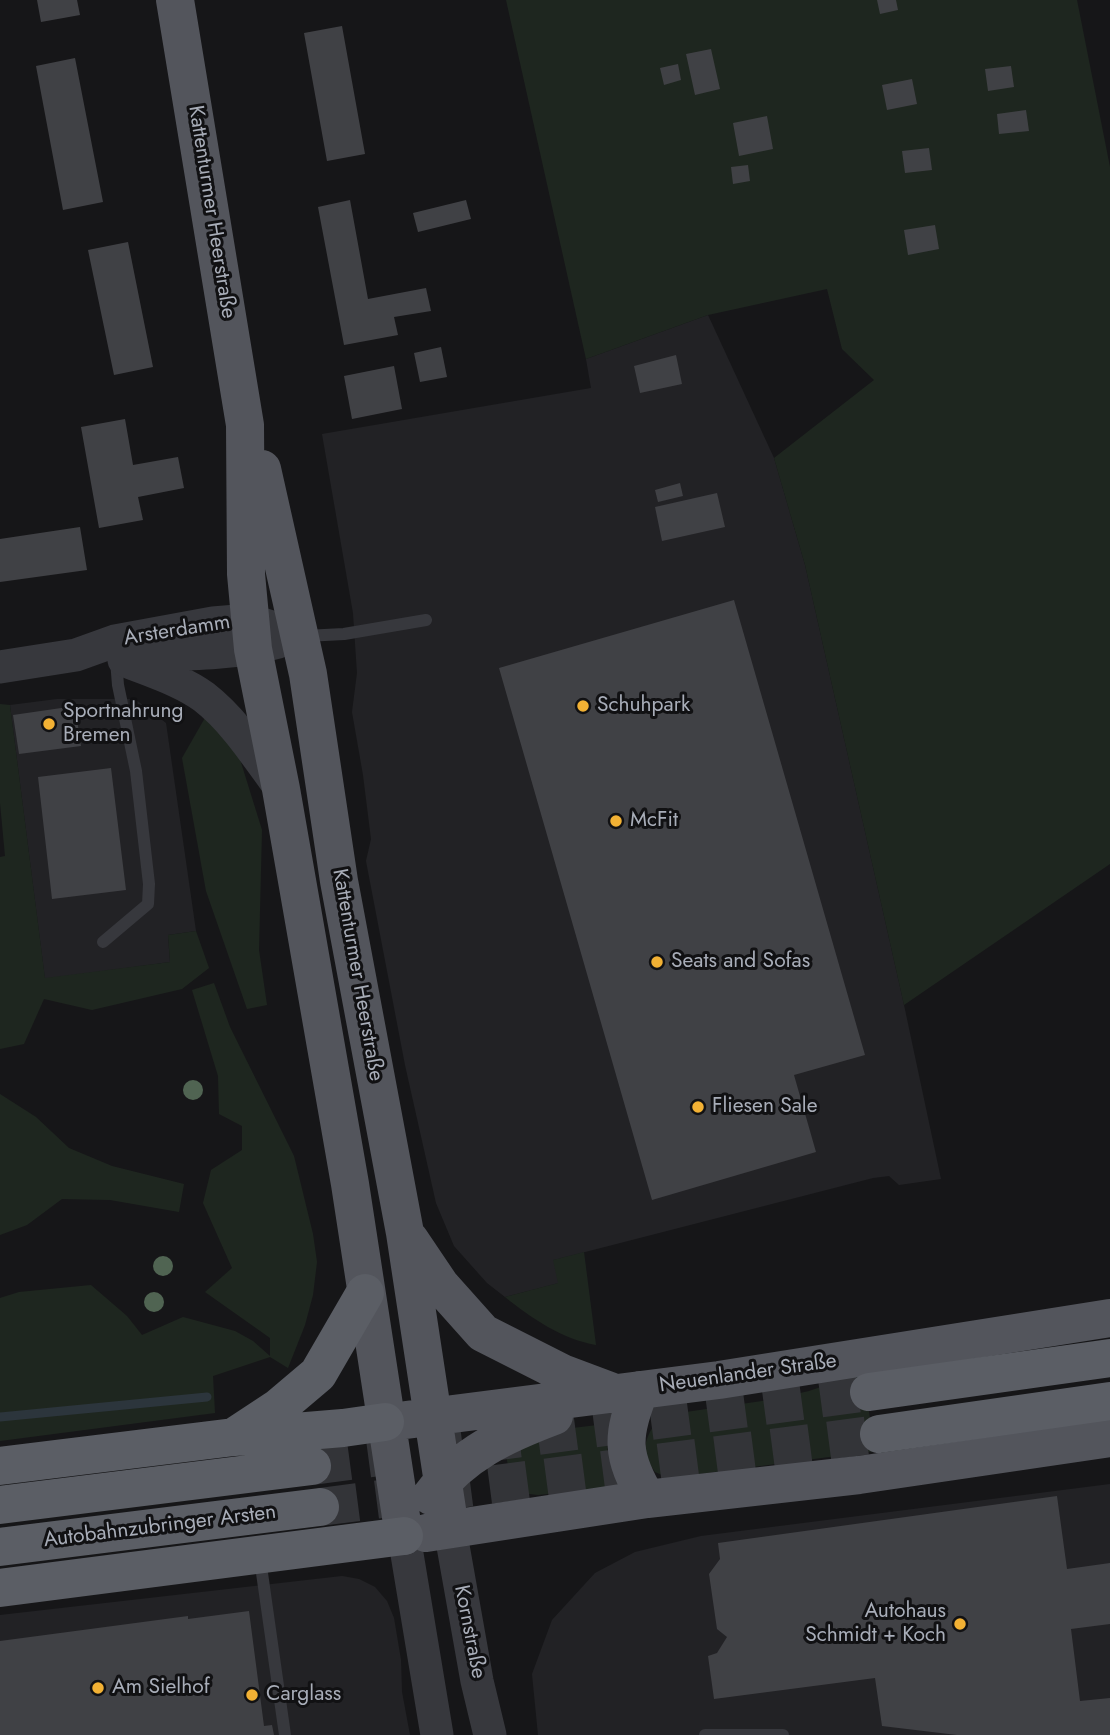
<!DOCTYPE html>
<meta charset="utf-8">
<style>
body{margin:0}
canvas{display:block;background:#161618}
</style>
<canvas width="1110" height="1735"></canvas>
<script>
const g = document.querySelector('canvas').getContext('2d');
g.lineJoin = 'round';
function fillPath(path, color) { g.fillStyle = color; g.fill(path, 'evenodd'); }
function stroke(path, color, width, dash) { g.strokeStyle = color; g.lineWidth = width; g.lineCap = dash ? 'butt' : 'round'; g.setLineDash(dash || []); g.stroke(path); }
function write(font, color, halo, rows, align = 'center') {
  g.font = font + ' Jost,sans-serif'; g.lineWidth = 6; g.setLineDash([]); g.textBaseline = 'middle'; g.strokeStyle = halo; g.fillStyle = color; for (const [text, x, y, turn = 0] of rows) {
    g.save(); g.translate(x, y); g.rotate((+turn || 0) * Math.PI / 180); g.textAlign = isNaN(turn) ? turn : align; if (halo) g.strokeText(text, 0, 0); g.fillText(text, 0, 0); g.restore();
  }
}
const built = new Path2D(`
 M 708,315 L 774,458 L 805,565 L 904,1005 L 941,1179 L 899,1185 L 889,1176 L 873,1178 L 554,1260 L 559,1283 L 505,1297 L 487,1283 L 454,1246 L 436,1203 L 405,1065 L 366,861 L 371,839 L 363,775 L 352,712 L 357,673 L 353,613 L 322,434 L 591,388 L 586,359 Z
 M 57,699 L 135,699 L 166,723 L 196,931 L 168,935 L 170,962 L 45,979 L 10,705 Z
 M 1110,1484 L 1110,1735 L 538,1735 L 532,1674 L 552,1620 L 595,1573 L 635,1552 L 701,1536 Z
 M 342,1576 L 359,1579 L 375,1587 L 387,1601 L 394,1618 L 401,1660 L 402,1692 L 410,1735 L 0,1735 L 0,1615 Z`);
const green = new Path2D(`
 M 506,0 L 1077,0 L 1110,167 L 1110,864 L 904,1005 L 805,565 L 774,458 L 874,380 L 842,349 L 827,289 L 708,315 L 586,359 Z
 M 0,704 L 10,705 L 45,978 L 170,962 L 168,935 L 196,931 L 209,968 L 182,989 L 92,1010 L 44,999 L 24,1044 L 0,1049 L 0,857 L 5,856 L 0,803 Z
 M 206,716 L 239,756 L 262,830 L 259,950 L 267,1005 L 247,1009 L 206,891 L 182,758 Z
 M 214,983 L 230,1027 L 294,1156 L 313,1234 L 317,1262 L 313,1295 L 305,1325 L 288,1368 L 270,1357 L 213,1376 L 215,1413 L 0,1441 L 0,1298 L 19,1292 L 91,1285 L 127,1316 L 142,1335 L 183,1317 L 235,1331 L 253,1341 L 270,1356 L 270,1338 L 205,1292 L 232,1268 L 203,1203 L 211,1170 L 242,1150 L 242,1126 L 219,1114 L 218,1076 L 192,990 Z
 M 0,1094 L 36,1117 L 69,1148 L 112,1166 L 184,1184 L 179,1212 L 110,1200 L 62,1199 L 27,1225 L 0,1235 Z
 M 584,1252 L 596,1345 C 562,1339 531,1318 505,1297 L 558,1283 L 553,1260 Z
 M 863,1373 L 875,1451 L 669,1478 L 655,1472 L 644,1455 C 646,1436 651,1426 665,1415 L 769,1400 L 809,1391 Z
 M 614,1423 C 602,1446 607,1466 622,1486 L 538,1495 L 513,1492 L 505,1450 L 556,1430 Z`);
const stream = new Path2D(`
 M 0,1417 L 207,1397`);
const building = new Path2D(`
 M 37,0 L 77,0 L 80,15 L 41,22 Z
 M 877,0 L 896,0 L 898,10 L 880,14 Z
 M 342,26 L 365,154 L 327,161 L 304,33 Z
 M 711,49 L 720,89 L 695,95 L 686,54 Z
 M 75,58 L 103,202 L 63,210 L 36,66 Z
 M 678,64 L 681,80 L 664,85 L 660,68 Z
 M 1011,66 L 1014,87 L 988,91 L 985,69 Z
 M 912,79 L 917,104 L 887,110 L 882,85 Z
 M 1026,110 L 1029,131 L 999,134 L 997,114 Z
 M 767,116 L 773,149 L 739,156 L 733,123 Z
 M 929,148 L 932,170 L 905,173 L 902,151 Z
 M 748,165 L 750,181 L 733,184 L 731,167 Z
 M 350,200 L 368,299 L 426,288 L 431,311 L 394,317 L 398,335 L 344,345 L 318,207 Z
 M 466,200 L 471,219 L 418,232 L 413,213 Z
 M 935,225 L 939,249 L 908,255 L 904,230 Z
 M 128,242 L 153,367 L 114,375 L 88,250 Z
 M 441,347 L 447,377 L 420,382 L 414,353 Z
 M 676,355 L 682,384 L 640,393 L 634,366 Z
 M 394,366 L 402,409 L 352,419 L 344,376 Z
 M 125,419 L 133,465 L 178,457 L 184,488 L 138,497 L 143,520 L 99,528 L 81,427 Z
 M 680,483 L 683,496 L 658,502 L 655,490 Z
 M 717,493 L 725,527 L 662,541 L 655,507 Z
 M 80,527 L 87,570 L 0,582 L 0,539 Z
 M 734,600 L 865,1055 L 794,1075 L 816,1152 L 652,1200 L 499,668 Z
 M 75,706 L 81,746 L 19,754 L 13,715 Z
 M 111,768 L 126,890 L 52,899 L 38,777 Z
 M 1057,1496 L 1067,1569 L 1110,1563 L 1110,1624 L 1071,1629 L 1080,1701 L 1110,1698 L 1110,1735 L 957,1735 L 882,1726 L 875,1678 L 714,1699 L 708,1656 L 717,1653 L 727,1637 L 717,1629 L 709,1574 L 720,1559 L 718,1543 Z
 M 249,1611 L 264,1726 L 272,1725 L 274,1735 L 0,1735 L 0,1641 L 188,1616 L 188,1619 Z`);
const trunkTunnel = new Path2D(`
 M 312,1466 L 869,1392
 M 320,1507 L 879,1434`);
const service = new Path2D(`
 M 305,636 L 344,634 L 426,620
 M 103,942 L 148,904 L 149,884 L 136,771 L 118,685 L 116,660
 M 260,1559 L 285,1735
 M 705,1735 L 783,1735`);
const tertiary = new Path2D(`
 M 124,656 C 175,654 228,656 278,642
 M 124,660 C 150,671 181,680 204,697 C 235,721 258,758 281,789
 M 0,667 L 76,655 L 115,641 L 213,623 L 249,620 L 301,636
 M 450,1529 L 477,1681 L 490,1735
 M 404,1536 L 437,1735`);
const primary = new Path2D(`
 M 175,0 L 245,425 L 246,574 L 253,649 L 281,789 L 350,1184 L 404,1536
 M 262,469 L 308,674 L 339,881 L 405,1233 L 450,1529
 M 410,1240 L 441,1286 L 483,1333 L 562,1373 L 610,1391
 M 640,1390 C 621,1436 621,1456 647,1499
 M 406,1420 L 719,1380 L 1110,1318
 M 431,1496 C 462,1454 506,1434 554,1416
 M 426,1533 L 647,1499 L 859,1475 L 1110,1438`);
const trunk = new Path2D(`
 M 869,1392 L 1110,1358
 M 879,1434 L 1110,1401
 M 235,1436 L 279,1407 L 318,1374 L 365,1293
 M 0,1466 L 234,1437 L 343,1428 L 385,1422
 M 0,1505 L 312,1466
 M 0,1547 L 320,1507
 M 0,1588 L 404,1536`);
const trees = [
 [193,1090],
 [163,1266],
 [154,1302]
];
const markers = [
 [583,706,7,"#f2b134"],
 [49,724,7,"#f2b134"],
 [616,821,7,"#f2b134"],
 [657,962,7,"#f2b134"],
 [698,1107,7,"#f2b134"],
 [960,1624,7,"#f2b134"],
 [98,1688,7,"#f2b134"],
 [252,1695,7,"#f2b134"]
];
const streetNames = [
 ["Kattenturmer Heerstraße",211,212,81],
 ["Arsterdamm",177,631,-9],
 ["Kattenturmer Heerstraße",357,975,80],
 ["Neuenlander Straße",748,1374,-8],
 ["Autobahnzubringer Arsten",160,1527,-7],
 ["Kornstraße",469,1632,79]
];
const poiNames = [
 ["Schuhpark",597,706],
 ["Sportnahrung",63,712],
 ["Bremen",63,736],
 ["McFit",630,821],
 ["Seats and Sofas",671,962],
 ["Fliesen Sale",712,1107],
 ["Autohaus",946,1612,"right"],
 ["Schmidt + Koch",946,1636,"right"],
 ["Am Sielhof",112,1688],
 ["Carglass",266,1695]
];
fillPath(built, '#222225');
fillPath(green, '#1e261f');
stroke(stream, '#2c353c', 9);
fillPath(building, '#404145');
stroke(trunkTunnel, '#333438', 38, [38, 19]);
stroke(service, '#37383d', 12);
stroke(tertiary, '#37383d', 33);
stroke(primary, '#53555c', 38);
stroke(trunk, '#5b5e65', 38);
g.fillStyle = '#506452';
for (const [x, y] of trees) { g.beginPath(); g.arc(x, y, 10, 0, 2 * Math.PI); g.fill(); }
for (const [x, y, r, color] of markers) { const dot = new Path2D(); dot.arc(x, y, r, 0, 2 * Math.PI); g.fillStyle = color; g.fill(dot); stroke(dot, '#111113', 2.5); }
write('21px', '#a8adb8', '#111113', streetNames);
write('21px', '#a8adb8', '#111113', poiNames, 'left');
</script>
